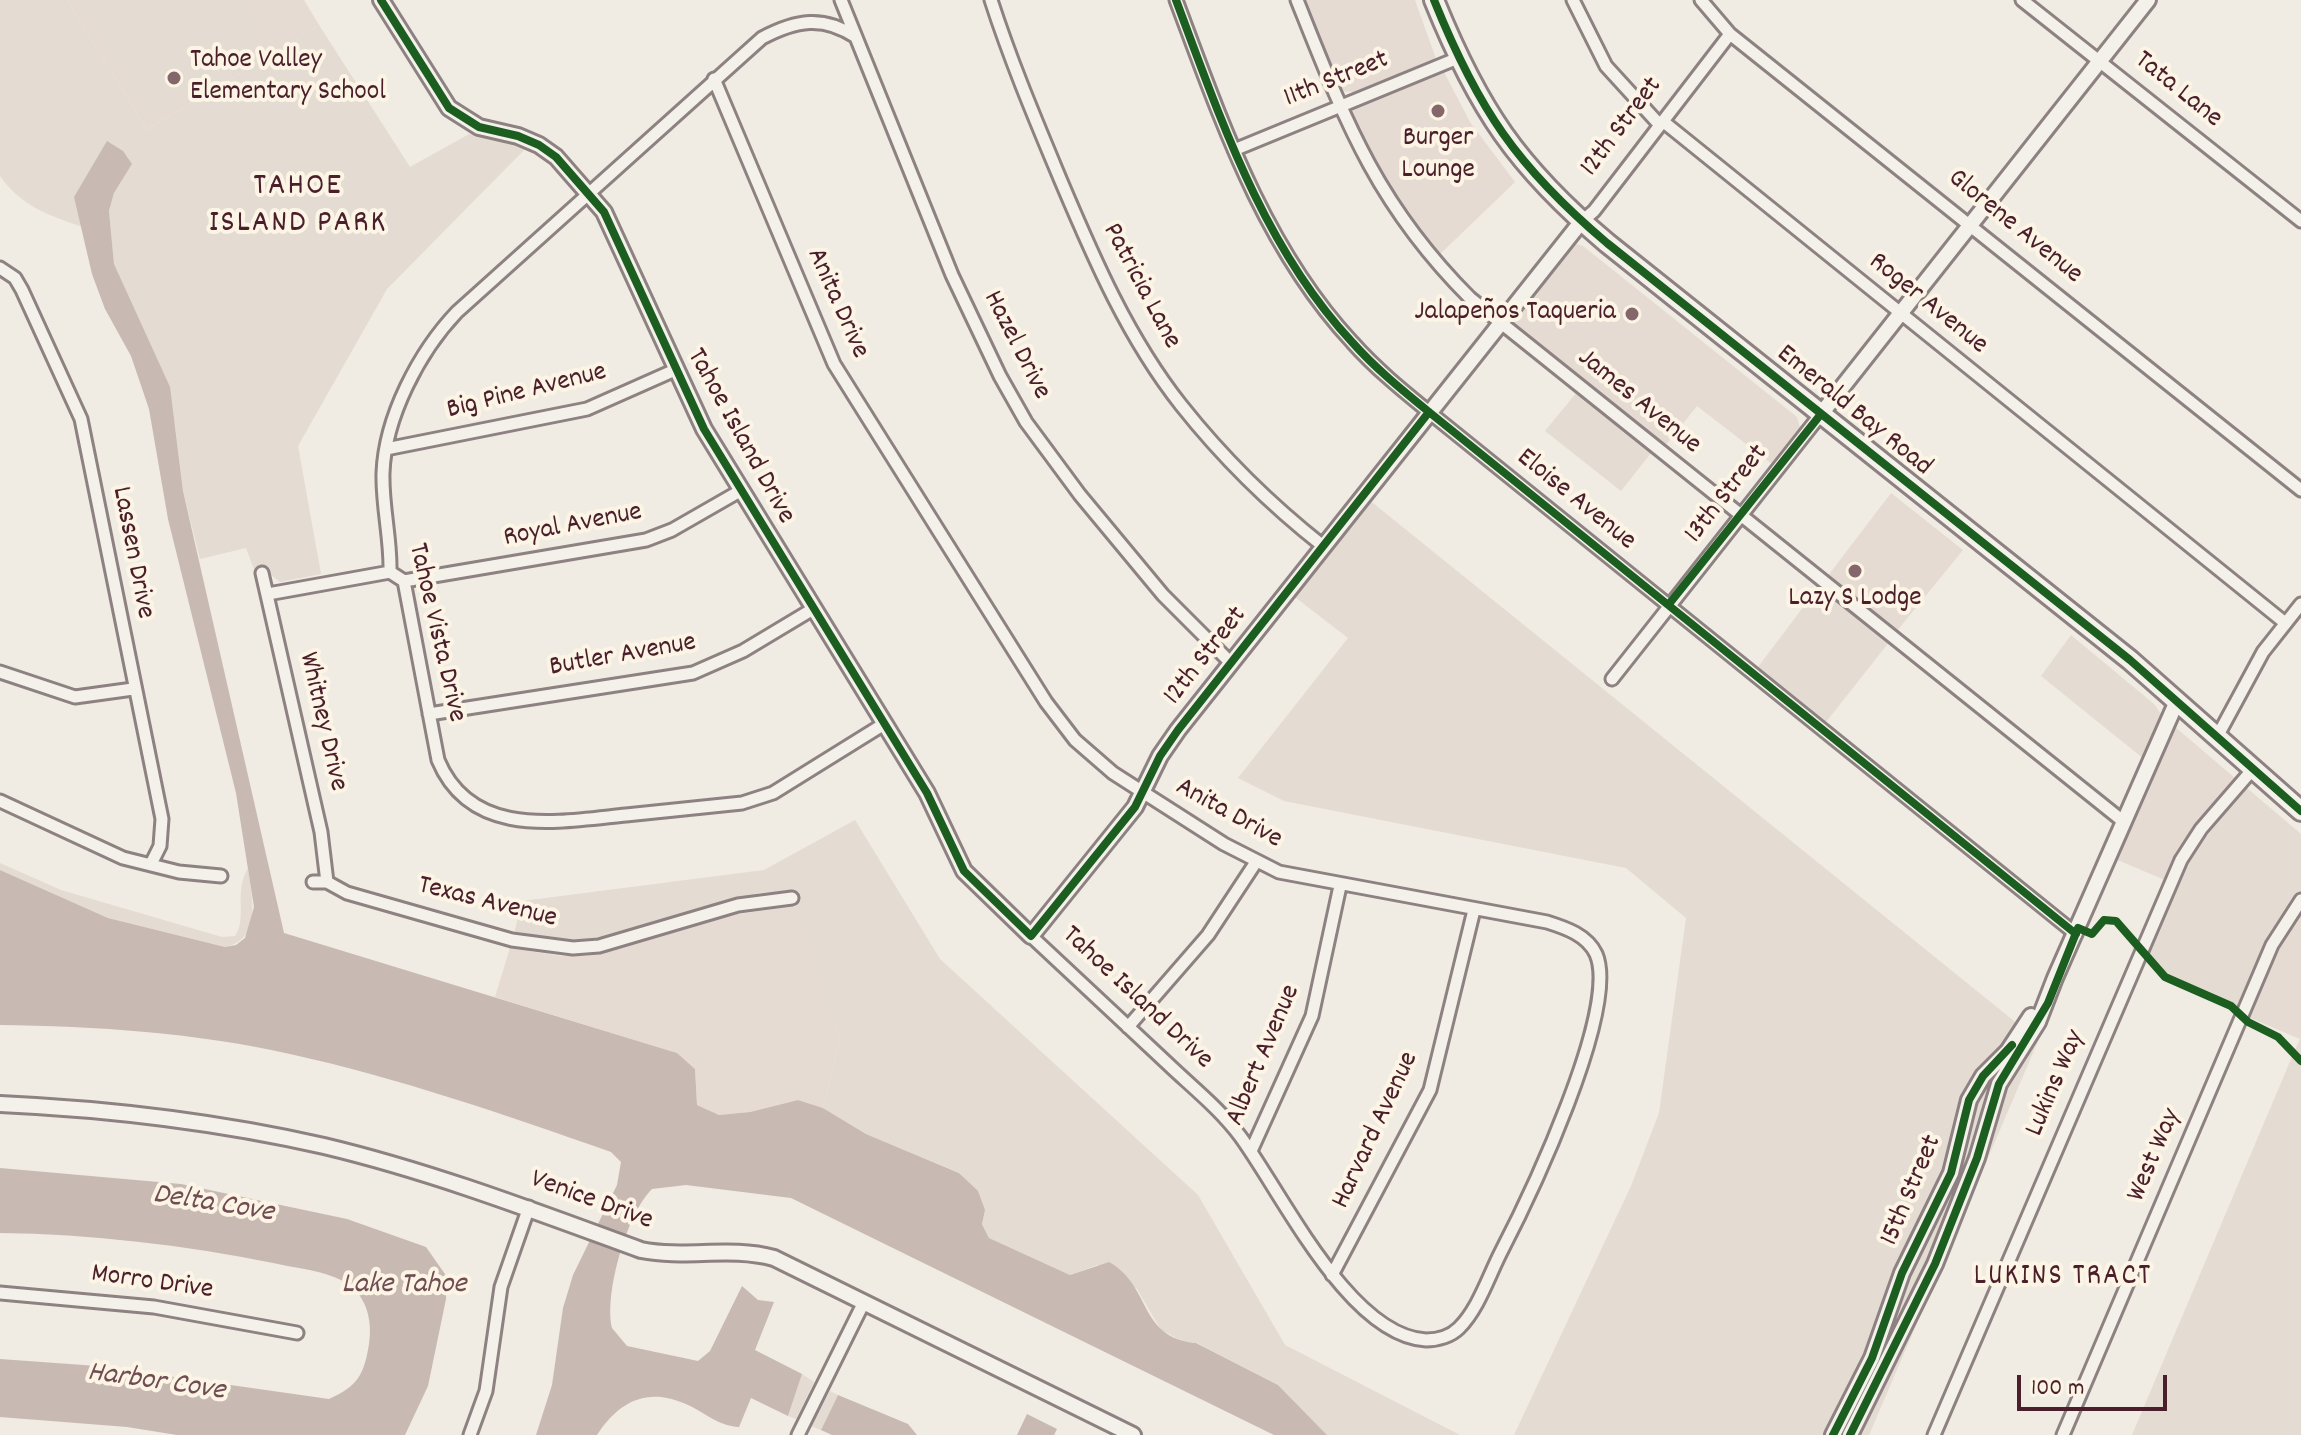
<!DOCTYPE html>
<meta charset="utf-8">
<style>
body{margin:0}
#map{position:relative;width:2301px;height:1435px;overflow:hidden;background:#f0ebe3;font-family:Dekko,sans-serif}
canvas{display:block}
.scale{position:absolute;left:2017px;top:1375px;width:150px;height:36px;box-sizing:border-box;border:4px solid #4a1f2b;border-top:0;padding-left:10px;font-size:24px;line-height:28px;white-space:nowrap;color:#4a1f2b;-webkit-text-stroke:6px #fcf5e5;paint-order:stroke}
</style>
<div id="map">
<canvas width="2301" height="1435"></canvas>
<div class="scale">100 m</div>
</div>
<script>
const g = document.querySelector('canvas').getContext('2d');
g.lineJoin = 'round';
function fillPath(path, color) { g.fillStyle = color; g.fill(path, 'evenodd'); }
function stroke(path, color, width, dash) { g.strokeStyle = color; g.lineWidth = width; g.lineCap = dash ? 'butt' : 'round'; g.setLineDash(dash || []); g.stroke(path); }
function write(font, color, halo, rows, align = 'center') {
  g.font = font + ' Dekko,sans-serif'; g.lineWidth = 8; g.setLineDash([]); g.textBaseline = 'middle'; g.strokeStyle = halo; g.fillStyle = color; for (const [text, x, y, turn = 0] of rows) {
    g.save(); g.translate(x, y); g.rotate((+turn || 0) * Math.PI / 180); g.textAlign = isNaN(turn) ? turn : align; if (halo) g.strokeText(text, 0, 0); g.fillText(text, 0, 0); g.restore();
  }
}
const built = new Path2D(`
 M 67,0 L 304,0 L 319,25 L 147,130 Z
 M 1302,0 L 1415,0 L 1436,59 L 1354,92 L 1341,91 Z
 M 1444,72 L 1470,122 L 1515,182 L 1437,257 L 1393,198 L 1351,113 L 1359,104 Z
 M 1573,243 L 1583,246 L 1797,417 L 1800,428 L 1772,464 L 1697,406 L 1665,446 L 1513,326 L 1511,321 Z
 M 1891,493 L 1963,550 L 1896,632 L 1827,577 Z
 M 2174,726 L 2235,778 L 2185,841 L 2165,880 L 2115,859 Z
 M 798,906 L 840,1038 L 823,1108 L 798,1100 L 750,1112 L 719,1115 L 697,1105 L 695,1069 L 677,1053 L 495,997 L 510,948 L 561,956 L 596,955 L 731,915 Z
 M 2301,910 L 2301,1037 L 2300,1039 L 2248,1017 L 2282,936 Z`);
const green = new Path2D(`
 M 0,0 L 67,0 L 147,130 L 319,25 L 410,167 L 471,133 L 528,146 L 387,289 L 298,446 L 321,574 L 280,582 L 265,570 L 255,572 L 246,548 L 200,559 L 183,491 L 175,426 L 114,264 L 109,211 L 114,193 L 132,164 L 74,197 L 83,227 C 50,216 21,206 0,176 Z
 M 77,0 L 242,0 C 247,8 256,18 259,27 C 270,65 176,105 149,121 Z
 M 1577,392 L 1651,453 L 1621,491 L 1545,431 Z
 M 1368,499 L 2019,1025 L 1988,1064 L 1947,1168 L 1895,1273 L 1867,1354 L 1826,1435 L 1514,1435 L 1631,1186 L 1659,1113 L 1686,918 L 1626,868 L 1284,801 L 1238,778 L 1348,638 L 1291,594 Z
 M 1820,585 L 1890,641 L 1826,722 L 1758,667 Z
 M 2071,635 L 2154,704 L 2161,714 L 2144,759 L 2041,676 Z
 M 2247,788 L 2301,834 L 2301,891 L 2272,930 L 2240,1007 L 2164,974 L 2147,951 L 2194,851 Z
 M 855,820 L 940,959 L 1198,1195 L 1285,1345 L 1460,1435 L 1327,1435 L 1278,1385 L 1197,1343 L 1182,1341 L 1161,1330 L 1137,1289 L 1097,1265 L 1070,1275 L 989,1238 L 982,1223 L 985,1210 L 960,1173 L 866,1134 L 823,1108 L 840,1038 L 792,891 L 760,893 L 607,937 L 577,941 L 514,934 L 522,901 L 764,870 Z
 M 0,863 L 61,890 L 222,937 L 235,936 C 248,917 233,894 248,868 C 252,896 262,940 225,947 L 108,918 L 0,870 Z
 M 2066,976 L 1869,1435 L 1855,1435 L 1999,1097 Z
 M 2301,1037 L 2301,1435 L 2132,1435 L 2294,1052 Z
 M 2011,1051 L 1946,1227 L 1846,1435 L 1837,1435 L 1979,1089 Z
 M 802,1374 L 814,1382 L 796,1419 L 788,1416 Z
 M 830,1391 L 838,1395 L 821,1430 L 811,1426 Z`);
const water = new Path2D(`
 M 107,141 L 123,151 L 132,164 L 114,193 L 109,211 L 114,264 L 170,387 L 183,491 L 284,933 L 677,1053 L 695,1069 L 697,1105 L 719,1115 L 750,1112 L 798,1100 L 823,1108 L 866,1134 L 959,1173 L 978,1191 L 985,1210 L 982,1224 L 989,1238 L 1070,1275 L 1109,1262 C 1152,1286 1138,1338 1196,1343 L 1278,1385 L 1327,1435 L 1274,1435 L 791,1198 L 686,1185 L 652,1189 C 627,1213 604,1294 612,1328 L 627,1346 L 698,1361 L 710,1351 L 742,1286 L 758,1300 L 774,1302 L 755,1350 L 802,1374 L 788,1416 L 751,1398 L 739,1427 C 718,1426 706,1413 688,1405 C 648,1386 619,1401 597,1435 L 536,1435 L 552,1385 L 563,1308 L 573,1275 L 617,1185 L 621,1162 L 611,1152 C 506,1115 399,1078 290,1054 C 197,1033 95,1026 0,1025 L 0,870 L 108,918 L 225,947 L 236,945 L 245,938 L 254,907 L 236,793 L 168,519 L 149,409 L 131,356 L 105,309 L 92,274 L 74,197 Z
 M 0,1168 L 181,1184 L 347,1219 L 426,1247 L 447,1277 L 446,1299 L 428,1386 L 405,1435 L 177,1435 L 127,1427 L 0,1417 L 0,1359 L 97,1366 L 329,1399 C 358,1386 364,1375 369,1344 C 373,1320 366,1293 343,1281 C 322,1270 295,1268 273,1263 C 183,1245 91,1234 0,1233 Z
 M 838,1395 L 908,1424 L 917,1435 L 832,1435 L 821,1430 Z
 M 1027,1414 L 1057,1429 L 1054,1435 L 1017,1435 Z`);
const minor = new Path2D(`
 M 841,0 L 952,275 L 1000,376 L 1026,422 L 1080,495 L 1163,595 L 1230,662
 M 991,0 C 1011,62 1036,121 1061,181 C 1094,259 1128,338 1181,405 C 1223,458 1271,505 1323,546
 M 1176,0 C 1221,120 1263,246 1352,342 C 1375,368 1402,390 1429,412 L 2076,934
 M 1297,0 C 1345,120 1376,204 1470,298 L 2124,822
 M 1573,0 L 1606,66 L 1658,123 L 1665,123 L 2284,622
 M 1701,0 L 1730,34 L 2301,490
 M 2022,0 L 2301,221
 M 856,37 C 823,15 796,20 762,38 L 457,312 C 419,352 385,417 383,473 C 382,506 391,539 390,572 L 404,581 L 438,760 C 471,839 557,822 626,815 C 665,811 703,807 742,803 L 773,793 L 884,724
 M 714,79 L 834,364 L 1046,702 L 1075,740 L 1113,773 L 1224,844 L 1279,872 L 1547,922 C 1566,928 1587,935 1596,954 C 1620,1009 1528,1200 1500,1254 C 1488,1278 1478,1309 1459,1328 C 1451,1336 1438,1340 1426,1340 C 1349,1336 1282,1193 1240,1136 C 1220,1109 1192,1087 1168,1064 C 1122,1021 1077,979 1031,936
 M 1234,150 L 1458,58
 M 1581,222 L 1594,211 L 1730,34
 M 0,268 L 15,278 L 22,290 L 81,419 L 162,819 L 160,846 L 151,864
 M 386,449 L 587,409 L 675,370
 M 262,573 L 321,832 L 327,882
 M 404,581 L 646,540 L 672,530 L 740,491
 M 268,594 L 390,572
 M 0,672 L 75,697 L 133,689
 M 1612,679 L 1821,414
 M 429,714 L 693,673 L 743,651 L 813,609
 M 2217,737 L 2263,652 L 2301,604
 M 0,801 L 123,858 L 179,872 L 221,876
 M 313,882 L 327,882 L 347,893 L 512,940 L 573,948 L 599,946 L 738,905 L 792,898
 M 1128,1027 L 1208,935 L 1256,862
 M 1251,1151 L 1312,1016 L 1340,886
 M 1332,1275 L 1430,1090 L 1474,910
 M 0,1293 L 154,1307 L 297,1333
 M 470,1435 L 486,1391 L 501,1287 L 529,1207
 M 798,1435 L 864,1302
 M 1934,1435 L 2181,860 L 2201,829 L 2253,769
 M 2063,1435 L 2272,945 L 2301,900`);
const tertiary = new Path2D(`
 M 381,0 L 449,108 L 479,127 L 518,136 L 539,145 L 556,157 L 604,212 L 704,429 L 927,793 L 964,871 L 1031,936 L 1135,807 L 1160,756 L 1178,730 L 1581,222
 M 1821,414 L 2148,0
 M 0,1104 C 109,1109 218,1122 324,1146 C 433,1172 537,1212 641,1250 C 686,1259 729,1246 774,1258 L 1133,1435
 M 1833,1435 L 1872,1358 L 1902,1273 L 1951,1173 L 1969,1100 L 1983,1076 L 2008,1051 L 2031,1016
 M 1850,1435 L 1935,1264 L 1977,1158 L 1999,1084 L 2038,1022 L 2055,978 L 2177,701`);
const primary = new Path2D(`
 M 1434,0 C 1478,109 1517,167 1607,243 L 2130,660 L 2301,811`);
const cycleway = new Path2D(`
 M 381,0 L 449,108 L 479,127 L 518,136 L 539,145 L 556,157 L 604,212 L 704,429 L 927,793 L 964,871 L 1031,936 L 1135,807 L 1160,756 L 1178,730 L 1429,412
 M 1176,0 C 1221,120 1263,246 1352,342 C 1375,368 1402,390 1429,412 L 2076,934
 M 1434,0 C 1478,109 1517,167 1607,243 L 2130,660 L 2301,811
 M 1669,604 L 1821,414
 M 1833,1435 L 1872,1358 L 1902,1273 L 1951,1173 L 1969,1100 L 1983,1076 L 2012,1045
 M 1850,1435 L 1935,1264 L 1977,1158 L 1999,1084 L 2048,1003 L 2078,928 L 2092,934 L 2104,920 L 2116,921 L 2165,977 L 2231,1006 L 2248,1022 L 2278,1037 L 2301,1061`);
const markers = [
 [174,78,8,"#84666b"],
 [1438,111,8,"#84666b"],
 [1632,314,8,"#84666b"],
 [1855,571,8,"#84666b"]
];
const poiNames = [
 ["Tahoe Valley",190,62,"left"],
 ["Elementary School",190,94,"left"],
 ["Burger",1438,140],
 ["Lounge",1438,172],
 ["Jalapeños Taqueria",1616,314,"right"],
 ["Lazy S Lodge",1855,600]
];
const streetNames = [
 ["11th Street",1337,81,-22],
 ["Tata Lane",2177,91,39],
 ["12th Street",1623,128,-53],
 ["Glorene Avenue",2014,228,39],
 ["Patricia Lane",1140,287,62],
 ["Anita Drive",836,304,66],
 ["Roger Avenue",1927,305,39],
 ["Hazel Drive",1015,346,63],
 ["Big Pine Avenue",527,393,-14],
 ["James Avenue",1638,403,39],
 ["Emerald Bay Road",1853,412,39],
 ["Tahoe Island Drive",739,437,61],
 ["13th Street",1728,495,-52],
 ["Eloise Avenue",1575,501,39],
 ["Royal Avenue",573,527,-11],
 ["Lassen Drive",131,553,79],
 ["Tahoe Vista Drive",435,633,77],
 ["Butler Avenue",623,657,-10],
 ["12th Street",1207,657,-52],
 ["Whitney Drive",321,722,77],
 ["Anita Drive",1228,815,29],
 ["Texas Avenue",487,904,14],
 ["Tahoe Island Drive",1136,999,43],
 ["Albert Avenue",1265,1056,-67],
 ["Lukins Way",2057,1084,-67],
 ["Harvard Avenue",1377,1131,-65],
 ["West Way",2156,1156,-67],
 ["15th Street",1913,1191,-67],
 ["Venice Drive",591,1202,20],
 ["Morro Drive",152,1284,8]
];
const waterNames = [
 ["Delta Cove",213,1206,9],
 ["Lake Tahoe",404,1287],
 ["Harbor Cove",156,1384,8]
];
const neighbourhoodNames = [
 ["LUKINS TRACT",2063,1279]
];
const quarterNames = [
 ["TAHOE",298,189],
 ["ISLAND PARK",298,226]
];
fillPath(built, '#e6dbd2');
fillPath(green, '#e4dbd2');
fillPath(water, '#c9b9b3');
stroke(minor, '#8d8281', 17);
stroke(tertiary, '#8d8281', 20);
stroke(primary, '#8d8281', 24);
stroke(minor, '#f4f1eb', 11);
stroke(tertiary, '#f4f1eb', 14);
stroke(primary, '#f4f1eb', 18);
stroke(cycleway, '#1b5e20', 8);
for (const [x, y, r, color] of markers) { const dot = new Path2D(); dot.arc(x, y, r, 0, 2 * Math.PI); g.fillStyle = color; g.fill(dot); stroke(dot, '#fcf5e5', 3); }
write('28px', '#4a1f2b', '#fcf5e5', poiNames);
write('28px', '#4a1f2b', '#fcf5e5', streetNames);
write('italic 30px', '#704d53', '#fcf5e5', waterNames);
g.letterSpacing = '2px';
write('30px', '#4a1f2b', '#fcf5e5', neighbourhoodNames);
g.letterSpacing = '0px';
g.letterSpacing = '2px';
write('32px', '#4a1f2b', '#fcf5e5', quarterNames);
g.letterSpacing = '0px';
</script>
